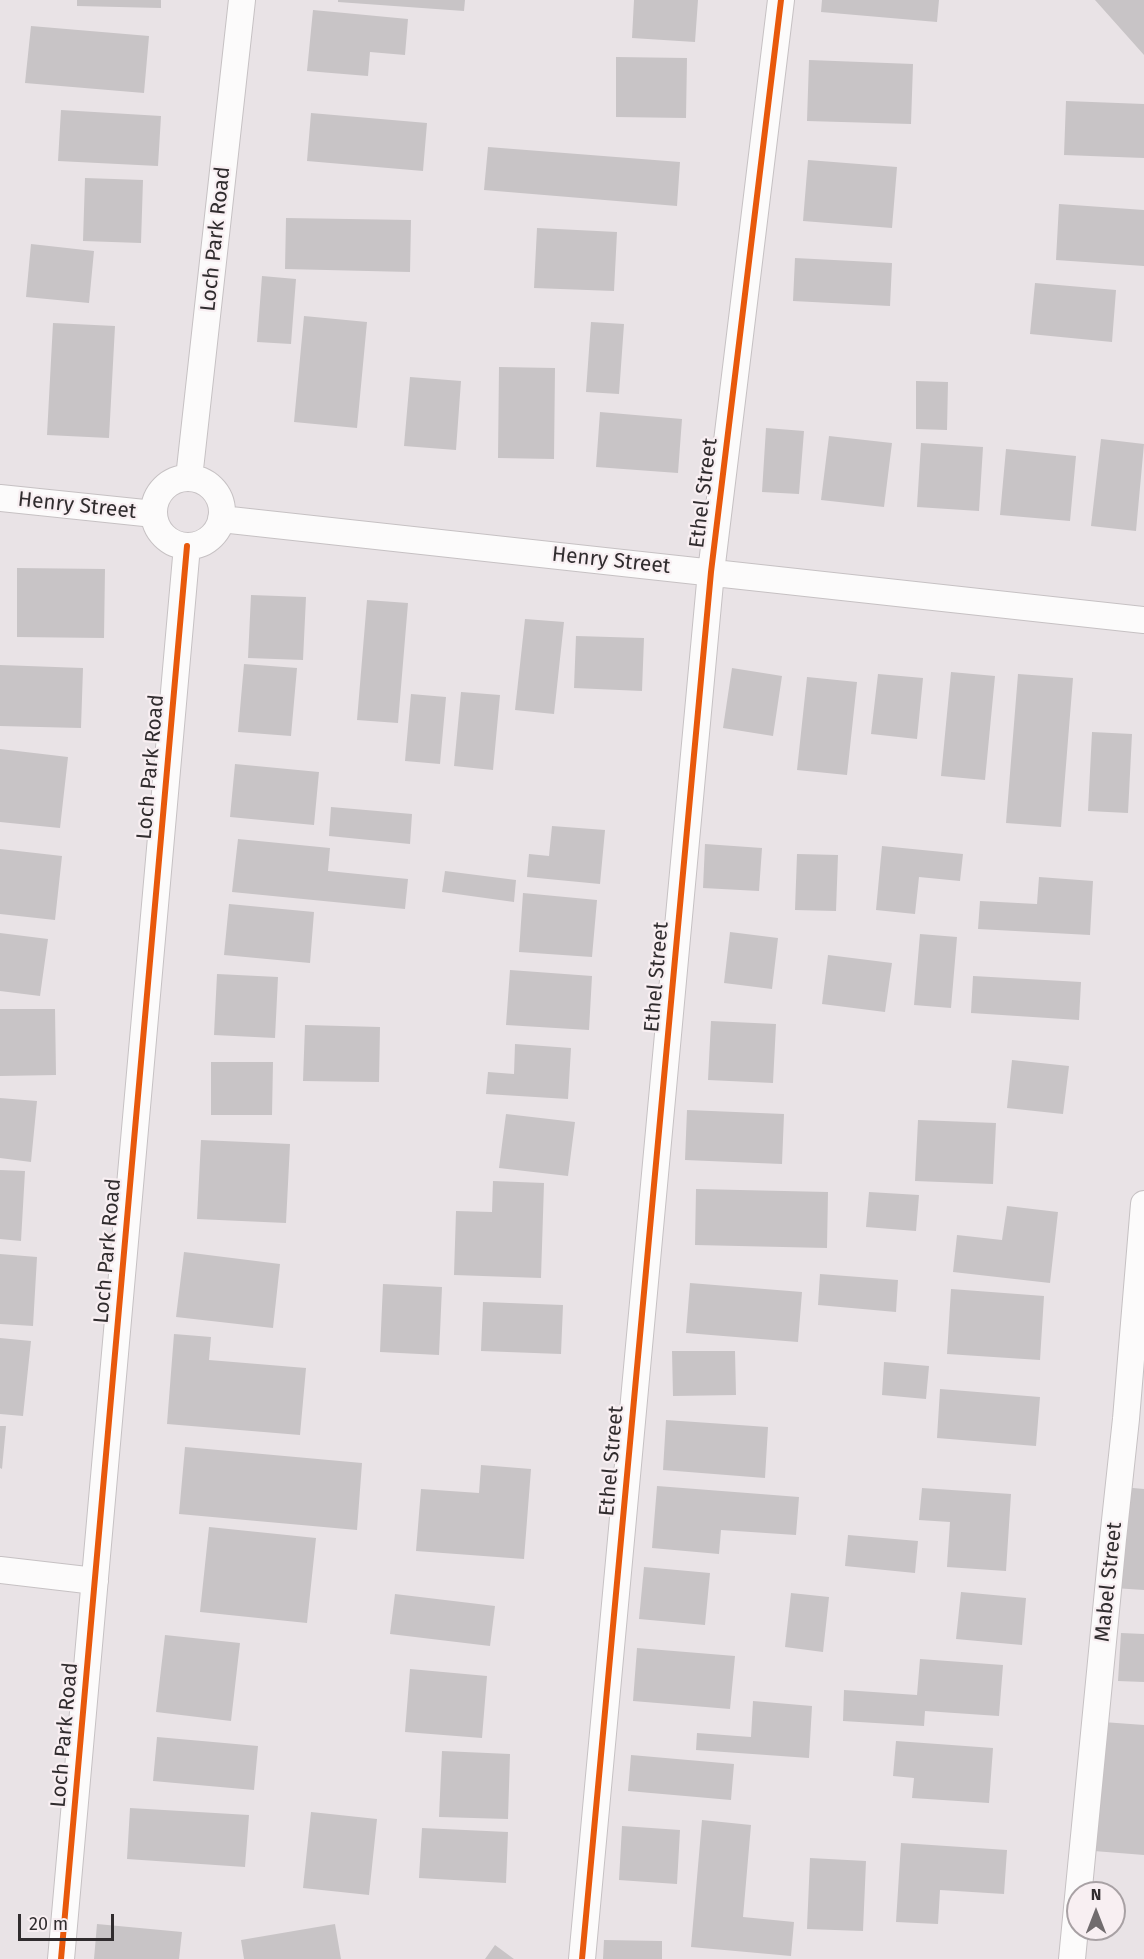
<!DOCTYPE html>
<style>
body{margin:0}
#map{position:relative;width:1144px;height:1959px;overflow:hidden;background:#e9e3e6;font-family:"Fira Sans",sans-serif}
canvas{display:block}
.north{position:absolute;left:1066px;top:1881px;width:60px;height:60px;box-sizing:border-box;background:#f8eff2;border:2px solid #a8a1a4;border-radius:50%;rotate:0deg;font-size:16px;font-weight:700;line-height:24px;text-align:center;color:#302c2e}
.north::after{content:'';display:block;margin:auto;width:21px;height:27px;background:#716c6e;clip-path:polygon(50% 0,100% 100%,50% 72%,0 100%)}
.scale{position:absolute;left:18px;top:1914px;width:96px;height:27px;box-sizing:border-box;border:3px solid #302c2e;border-top:0;padding-left:8px;font-size:18px;line-height:21px;white-space:nowrap;color:#302c2e;-webkit-text-stroke:4px #f8eff2;paint-order:stroke}
</style>
<div id="map">
<canvas width="1144" height="1959"></canvas>
<div class="north">N</div>
<div class="scale">20 m</div>
</div>
<script>
const g = document.querySelector('canvas').getContext('2d');
g.lineJoin = 'round';
function fillPath(path, color) { g.fillStyle = color; g.fill(path, 'evenodd'); }
function stroke(path, color, width, dash) { g.strokeStyle = color; g.lineWidth = width; g.lineCap = dash ? 'butt' : 'round'; g.setLineDash(dash || []); g.stroke(path); }
function write(font, color, halo, rows, align = 'center') {
  g.font = font + ' "Fira Sans",sans-serif'; g.lineWidth = 4.5; g.setLineDash([]); g.textBaseline = 'middle'; g.strokeStyle = halo; g.fillStyle = color; for (const [text, x, y, turn = 0] of rows) {
    g.save(); g.translate(x, y); g.rotate((+turn || 0) * Math.PI / 180); g.textAlign = isNaN(turn) ? turn : align; if (halo) g.strokeText(text, 0, 0); g.fillText(text, 0, 0); g.restore();
  }
}
const building = new Path2D(`
 M 77,0 L 161,0 L 161,8 L 77,6 Z
 M 338,0 L 465,0 L 464,11 L 338,2 Z
 M 634,0 L 698,0 L 695,42 L 632,38 Z
 M 822,0 L 939,0 L 937,22 L 821,12 Z
 M 1095,0 L 1144,0 L 1144,55 Z
 M 313,10 L 408,19 L 405,55 L 370,52 L 368,76 L 307,71 Z
 M 31,26 L 149,36 L 144,93 L 25,83 Z
 M 616,57 L 687,58 L 686,118 L 616,117 Z
 M 809,60 L 913,64 L 911,124 L 807,121 Z
 M 1066,101 L 1144,104 L 1144,158 L 1064,155 Z
 M 61,110 L 161,116 L 158,166 L 58,161 Z
 M 311,113 L 427,123 L 423,171 L 307,161 Z
 M 488,147 L 680,162 L 677,206 L 484,190 Z
 M 808,160 L 897,167 L 892,228 L 803,221 Z
 M 85,178 L 143,180 L 141,243 L 83,241 Z
 M 1059,204 L 1144,210 L 1144,266 L 1056,260 Z
 M 286,218 L 411,220 L 410,272 L 285,269 Z
 M 537,228 L 617,232 L 614,291 L 534,288 Z
 M 31,244 L 94,251 L 89,303 L 26,297 Z
 M 795,258 L 892,263 L 890,306 L 793,301 Z
 M 262,276 L 296,279 L 291,344 L 257,342 Z
 M 1035,283 L 1116,290 L 1112,342 L 1030,334 Z
 M 304,316 L 367,322 L 357,428 L 294,422 Z
 M 591,322 L 624,324 L 619,394 L 586,392 Z
 M 53,323 L 115,326 L 109,438 L 47,435 Z
 M 499,367 L 555,368 L 554,459 L 498,458 Z
 M 410,377 L 461,381 L 456,450 L 404,446 Z
 M 916,381 L 948,382 L 947,430 L 916,429 Z
 M 600,412 L 682,419 L 678,473 L 596,467 Z
 M 766,428 L 804,431 L 799,494 L 762,492 Z
 M 829,436 L 892,443 L 884,507 L 821,500 Z
 M 1101,439 L 1144,444 L 1136,531 L 1091,526 Z
 M 921,443 L 983,447 L 979,511 L 917,507 Z
 M 1006,449 L 1076,456 L 1070,521 L 1000,515 Z
 M 17,568 L 105,569 L 104,638 L 17,637 Z
 M 251,595 L 306,597 L 303,660 L 248,658 Z
 M 367,600 L 408,603 L 398,723 L 357,720 Z
 M 525,619 L 564,622 L 554,714 L 515,710 Z
 M 576,636 L 644,638 L 642,691 L 574,688 Z
 M 244,664 L 297,668 L 291,736 L 238,732 Z
 M 0,665 L 83,668 L 81,728 L 0,726 Z
 M 732,668 L 782,676 L 773,736 L 723,728 Z
 M 951,672 L 995,676 L 985,780 L 941,776 Z
 M 878,674 L 923,678 L 917,739 L 871,734 Z
 M 1018,674 L 1073,678 L 1061,827 L 1006,823 Z
 M 807,677 L 857,682 L 847,775 L 797,770 Z
 M 461,692 L 500,695 L 493,770 L 454,766 Z
 M 411,694 L 446,697 L 440,764 L 405,761 Z
 M 1092,732 L 1132,734 L 1128,813 L 1088,811 Z
 M 0,749 L 68,757 L 60,828 L 0,822 Z
 M 235,764 L 319,772 L 314,825 L 230,817 Z
 M 331,807 L 412,814 L 410,844 L 329,836 Z
 M 552,826 L 605,830 L 600,884 L 527,877 L 529,854 L 549,856 Z
 M 238,839 L 330,848 L 328,871 L 408,879 L 405,909 L 232,892 Z
 M 705,844 L 762,848 L 759,891 L 703,888 Z
 M 882,846 L 963,854 L 960,881 L 919,877 L 915,914 L 876,910 Z
 M 0,849 L 62,856 L 55,920 L 0,914 Z
 M 797,854 L 838,855 L 836,911 L 795,910 Z
 M 445,871 L 516,880 L 514,902 L 442,892 Z
 M 1039,877 L 1093,881 L 1090,935 L 978,929 L 980,901 L 1037,904 Z
 M 523,893 L 597,900 L 592,957 L 519,952 Z
 M 229,904 L 314,912 L 310,963 L 224,955 Z
 M 730,932 L 778,938 L 772,989 L 724,983 Z
 M 0,933 L 48,939 L 40,996 L 0,991 Z
 M 920,934 L 957,937 L 951,1008 L 914,1005 Z
 M 828,955 L 892,963 L 885,1012 L 822,1004 Z
 M 510,970 L 592,976 L 589,1030 L 506,1025 Z
 M 217,974 L 278,977 L 275,1038 L 214,1035 Z
 M 973,976 L 1081,982 L 1079,1020 L 971,1013 Z
 M 0,1009 L 55,1009 L 56,1075 L 0,1076 Z
 M 711,1021 L 776,1024 L 773,1083 L 708,1080 Z
 M 305,1025 L 380,1027 L 379,1082 L 303,1081 Z
 M 515,1044 L 571,1048 L 568,1099 L 486,1094 L 488,1072 L 514,1074 Z
 M 1012,1060 L 1069,1066 L 1063,1114 L 1007,1108 Z
 M 211,1062 L 273,1062 L 272,1115 L 211,1115 Z
 M 0,1098 L 37,1101 L 31,1162 L 0,1158 Z
 M 687,1110 L 784,1114 L 782,1164 L 685,1160 Z
 M 506,1114 L 575,1122 L 568,1176 L 499,1168 Z
 M 918,1120 L 996,1123 L 993,1184 L 915,1181 Z
 M 201,1140 L 290,1144 L 286,1223 L 197,1219 Z
 M 0,1170 L 25,1171 L 21,1241 L 0,1239 Z
 M 493,1181 L 544,1183 L 541,1278 L 454,1275 L 456,1211 L 492,1212 Z
 M 696,1189 L 828,1192 L 827,1248 L 695,1245 Z
 M 869,1192 L 919,1195 L 916,1231 L 866,1227 Z
 M 1007,1206 L 1058,1212 L 1050,1283 L 953,1272 L 957,1235 L 1002,1240 Z
 M 184,1252 L 280,1264 L 273,1328 L 176,1317 Z
 M 0,1254 L 37,1257 L 33,1326 L 0,1324 Z
 M 820,1274 L 898,1280 L 896,1312 L 818,1305 Z
 M 690,1283 L 802,1292 L 798,1342 L 686,1333 Z
 M 383,1284 L 442,1287 L 439,1355 L 380,1352 Z
 M 951,1289 L 1044,1296 L 1040,1360 L 947,1354 Z
 M 483,1302 L 563,1305 L 561,1354 L 481,1351 Z
 M 174,1334 L 211,1337 L 209,1360 L 306,1368 L 300,1435 L 167,1424 Z
 M 0,1338 L 31,1341 L 23,1416 L 0,1414 Z
 M 672,1351 L 735,1351 L 736,1395 L 673,1396 Z
 M 884,1362 L 929,1366 L 926,1399 L 882,1395 Z
 M 940,1389 L 1040,1397 L 1036,1446 L 937,1438 Z
 M 666,1420 L 768,1427 L 765,1478 L 663,1470 Z
 M 0,1426 L 6,1426 L 2,1469 L 0,1468 Z
 M 185,1447 L 362,1463 L 357,1530 L 179,1514 Z
 M 481,1465 L 531,1469 L 524,1559 L 416,1551 L 421,1489 L 479,1493 Z
 M 657,1486 L 799,1497 L 796,1535 L 721,1530 L 719,1554 L 652,1548 Z
 M 1122,1487 L 1144,1489 L 1144,1590 L 1114,1588 Z
 M 922,1488 L 1011,1494 L 1006,1571 L 947,1567 L 950,1522 L 919,1520 Z
 M 209,1527 L 316,1538 L 307,1623 L 200,1612 Z
 M 848,1535 L 918,1541 L 915,1573 L 845,1566 Z
 M 644,1567 L 710,1573 L 705,1625 L 639,1619 Z
 M 961,1592 L 1026,1598 L 1022,1645 L 956,1639 Z
 M 791,1593 L 829,1597 L 823,1652 L 785,1647 Z
 M 395,1594 L 495,1606 L 490,1646 L 390,1634 Z
 M 1121,1633 L 1144,1634 L 1144,1682 L 1118,1681 Z
 M 165,1635 L 240,1643 L 231,1721 L 156,1712 Z
 M 637,1648 L 735,1656 L 730,1709 L 633,1701 Z
 M 920,1659 L 1003,1665 L 999,1716 L 925,1711 L 924,1726 L 843,1721 L 844,1690 L 917,1695 Z
 M 410,1669 L 487,1676 L 482,1738 L 405,1732 Z
 M 753,1701 L 812,1706 L 809,1758 L 696,1750 L 697,1733 L 751,1737 Z
 M 1103,1722 L 1144,1725 L 1144,1855 L 1094,1851 Z
 M 157,1737 L 258,1746 L 254,1790 L 153,1781 Z
 M 896,1741 L 993,1748 L 989,1803 L 912,1798 L 914,1778 L 893,1776 Z
 M 442,1751 L 510,1754 L 508,1819 L 439,1817 Z
 M 631,1755 L 734,1764 L 731,1800 L 628,1791 Z
 M 130,1808 L 249,1815 L 245,1867 L 127,1859 Z
 M 311,1812 L 377,1819 L 369,1895 L 303,1888 Z
 M 702,1820 L 751,1825 L 743,1917 L 794,1922 L 791,1956 L 691,1947 Z
 M 622,1826 L 680,1830 L 677,1884 L 619,1880 Z
 M 422,1828 L 508,1832 L 506,1883 L 419,1878 Z
 M 901,1843 L 1007,1850 L 1004,1894 L 940,1890 L 938,1924 L 896,1922 Z
 M 810,1858 L 866,1861 L 863,1931 L 807,1929 Z
 M 97,1924 L 182,1932 L 179,1959 L 94,1959 Z
 M 335,1924 L 341,1959 L 244,1959 L 241,1940 Z
 M 604,1940 L 662,1941 L 662,1959 L 603,1959 Z
 M 495,1945 L 514,1959 L 485,1959 Z`);
const street = new Path2D(`
 M 189,478 L 242,0
 M154 512a34 34 0 1 1 68 0a34 34 0 1 1-68 0Z
 M 0,498 L 154,514
 M 221,519 L 1144,620
 M 0,1570 L 95,1581
 M 61,1959 L 187,546
 M 582,1959 L 711,572 L 781,0
 M 1072,1959 L 1113,1539 L 1126,1419 L 1144,1204`);
const cycleway = new Path2D(`
 M 61,1959 L 187,546
 M 582,1959 L 711,572 L 781,0`);
const streetNames = [
 ["Loch Park Road",216,239,-84],
 ["Ethel Street",704,493,-83],
 ["Henry Street",77,506,6],
 ["Henry Street",611,561,6],
 ["Loch Park Road",151,767,-85],
 ["Ethel Street",657,977,-85],
 ["Loch Park Road",108,1251,-85],
 ["Ethel Street",612,1461,-85],
 ["Mabel Street",1109,1582,-84],
 ["Loch Park Road",65,1735,-85]
];
fillPath(building, '#c8c4c6');
stroke(street, '#c6c1c3', 28);
stroke(street, '#fcfbfb', 26);
stroke(cycleway, '#e8590c', 6);
write('21px', '#302c2e', '#f8eff2', streetNames);
</script>
